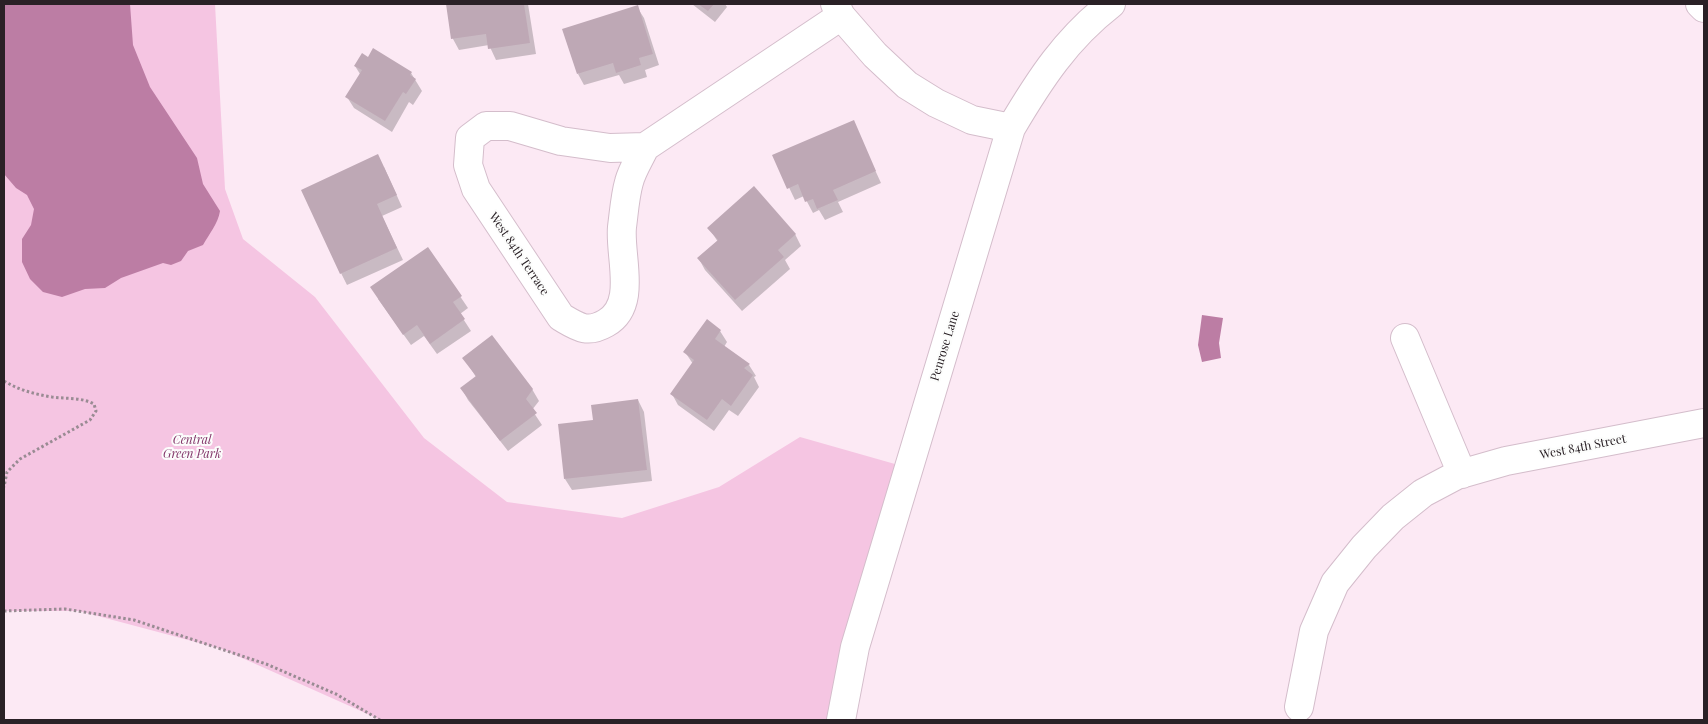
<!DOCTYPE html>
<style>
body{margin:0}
#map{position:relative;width:1708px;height:724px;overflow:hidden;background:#fce9f4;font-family:"Playfair Display",serif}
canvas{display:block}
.frame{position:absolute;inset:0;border:5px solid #2a2126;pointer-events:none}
</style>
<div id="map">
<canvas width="1708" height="724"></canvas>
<div class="frame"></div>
</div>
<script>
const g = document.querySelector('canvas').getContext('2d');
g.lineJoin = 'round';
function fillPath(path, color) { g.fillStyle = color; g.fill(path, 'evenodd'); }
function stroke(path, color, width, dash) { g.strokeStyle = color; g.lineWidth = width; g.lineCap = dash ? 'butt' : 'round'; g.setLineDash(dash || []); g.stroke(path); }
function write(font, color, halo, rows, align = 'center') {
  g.font = font + ' "Playfair Display",serif'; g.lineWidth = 4; g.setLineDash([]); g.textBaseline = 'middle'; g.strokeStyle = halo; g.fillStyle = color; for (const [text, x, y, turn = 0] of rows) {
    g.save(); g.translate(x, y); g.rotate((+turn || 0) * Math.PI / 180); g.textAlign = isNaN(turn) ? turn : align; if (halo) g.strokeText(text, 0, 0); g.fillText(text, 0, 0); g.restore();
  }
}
const green = new Path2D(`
 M 4,4 L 215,4 L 225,189 L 243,239 L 315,297 L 424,438 L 507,502 L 622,518 L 719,487 L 800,437 L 909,468 L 841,720 L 380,720 L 372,716 L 222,649 L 79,611 L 4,611 Z`);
const water = new Path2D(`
 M 4,4 L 130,4 L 133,45 L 150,87 L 197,158 L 203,184 L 220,211 C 218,224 209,234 203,245 L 188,251 L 181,261 L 171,265 L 163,263 L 121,278 L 105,288 L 85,289 L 62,297 L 43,292 L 30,279 L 22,262 L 22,239 L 31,225 L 34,209 L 27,195 L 16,188 L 4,174 Z
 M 1202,315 L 1223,318 L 1219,343 L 1221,358 L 1202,362 L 1198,345 Z`);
const shadow = new Path2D(`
 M 447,4 L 528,4 L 536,54 L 496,60 L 489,45 L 459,50 L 453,39 Z
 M 692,4 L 725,4 L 727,7 L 715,22 Z
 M 637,7 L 644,18 L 659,65 L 645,70 L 647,77 L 624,84 L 619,75 L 584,85 L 578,74 Z
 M 355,66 L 411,73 L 422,91 L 413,105 L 409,102 L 392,132 L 354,108 L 347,97 L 360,74 Z
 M 853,122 L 881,183 L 838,202 L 843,212 L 825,220 L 819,210 L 813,213 L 804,196 L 795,200 L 774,156 Z
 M 384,167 L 402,207 L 382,216 L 403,260 L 347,285 L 341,273 Z
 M 709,228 L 795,234 L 801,246 L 785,260 L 790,269 L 742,311 L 705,270 L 699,259 L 718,242 Z
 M 428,249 L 468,308 L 460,314 L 471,331 L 437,354 L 424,336 L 411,345 L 378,299 Z
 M 720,331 L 727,342 L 724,347 L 749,365 L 756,376 L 754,377 L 759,387 L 738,416 L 729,410 L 714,431 L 678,405 L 672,394 L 693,364 L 685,352 Z
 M 464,358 L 532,389 L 539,401 L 532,410 L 542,425 L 508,451 L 468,400 L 462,389 L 476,377 Z
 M 638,400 L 644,412 L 652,481 L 572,490 L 565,479 Z`);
const building = new Path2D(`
 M 446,4 L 524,4 L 530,43 L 488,49 L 486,34 L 451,39 Z
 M 698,4 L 714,4 L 708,11 Z
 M 638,5 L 653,54 L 639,58 L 641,65 L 616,73 L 613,63 L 577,74 L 562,29 Z
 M 373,48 L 412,72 L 410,75 L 416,79 L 406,94 L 403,92 L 385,121 L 345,97 L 362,70 L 354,66 L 362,53 L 368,57 Z
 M 854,120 L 876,171 L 833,190 L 838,200 L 817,209 L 813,199 L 805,202 L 798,184 L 787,189 L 772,155 Z
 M 378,154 L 397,195 L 377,204 L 397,248 L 340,274 L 301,190 Z
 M 754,186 L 796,234 L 778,250 L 784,257 L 735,300 L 697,258 L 718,240 L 707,228 Z
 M 428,247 L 462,296 L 453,302 L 465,319 L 430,344 L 417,325 L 403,335 L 370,287 Z
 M 707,319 L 721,330 L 715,339 L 750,364 L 744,368 L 753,375 L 731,406 L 722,399 L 707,420 L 670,394 L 694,360 L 683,352 Z
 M 492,335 L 533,389 L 526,399 L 537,413 L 500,441 L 460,388 L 476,376 L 462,358 Z
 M 638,399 L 647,470 L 564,479 L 558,424 L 593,420 L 591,405 Z`);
const path = new Path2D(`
 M 4,381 C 19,390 34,394 52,397 C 66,399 81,397 94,404 L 96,411 L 90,420 L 20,459 L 7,472 L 4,487
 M 4,611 L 65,609 L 134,620 L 266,664 L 336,694 L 380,720`);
const minor = new Path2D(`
 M 835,4 L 841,16 L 875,55 L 907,85 L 936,103 L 972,120 L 1011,128
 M 1700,4 L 1704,8
 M 486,126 L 510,126 L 561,141 L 610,148 L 645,147 C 640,158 632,170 629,182 C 625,196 624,212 622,227 C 619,256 638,305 606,323 C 587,334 578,327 561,317 L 476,189 L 468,165 L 470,138 Z
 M 645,147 L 841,16
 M 1405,338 L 1462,474
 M 1299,707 L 1314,631 L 1335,583 L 1364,547 L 1393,517 L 1423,493 L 1457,475 L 1506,461 L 1704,423
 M 841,720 L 855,647 L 1011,128 C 1040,79 1066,39 1111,4`);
const streetNames = [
 ["West 84th Terrace",519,254,56],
 ["Penrose Lane",945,346,-73],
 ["West 84th Street",1583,447,-11]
];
const parkNames = [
 ["Central",192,440],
 ["Green Park",192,454]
];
fillPath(green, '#f5c5e2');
fillPath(water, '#bc7da4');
fillPath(shadow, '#0003');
fillPath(building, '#bea8b5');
stroke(minor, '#d4bdcb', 30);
stroke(path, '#998b93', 3, [2.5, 2.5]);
stroke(minor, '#fff', 28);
write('12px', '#2a2126', '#fcfdfc', streetNames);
write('italic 12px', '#83376a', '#fcfdfc', parkNames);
</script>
